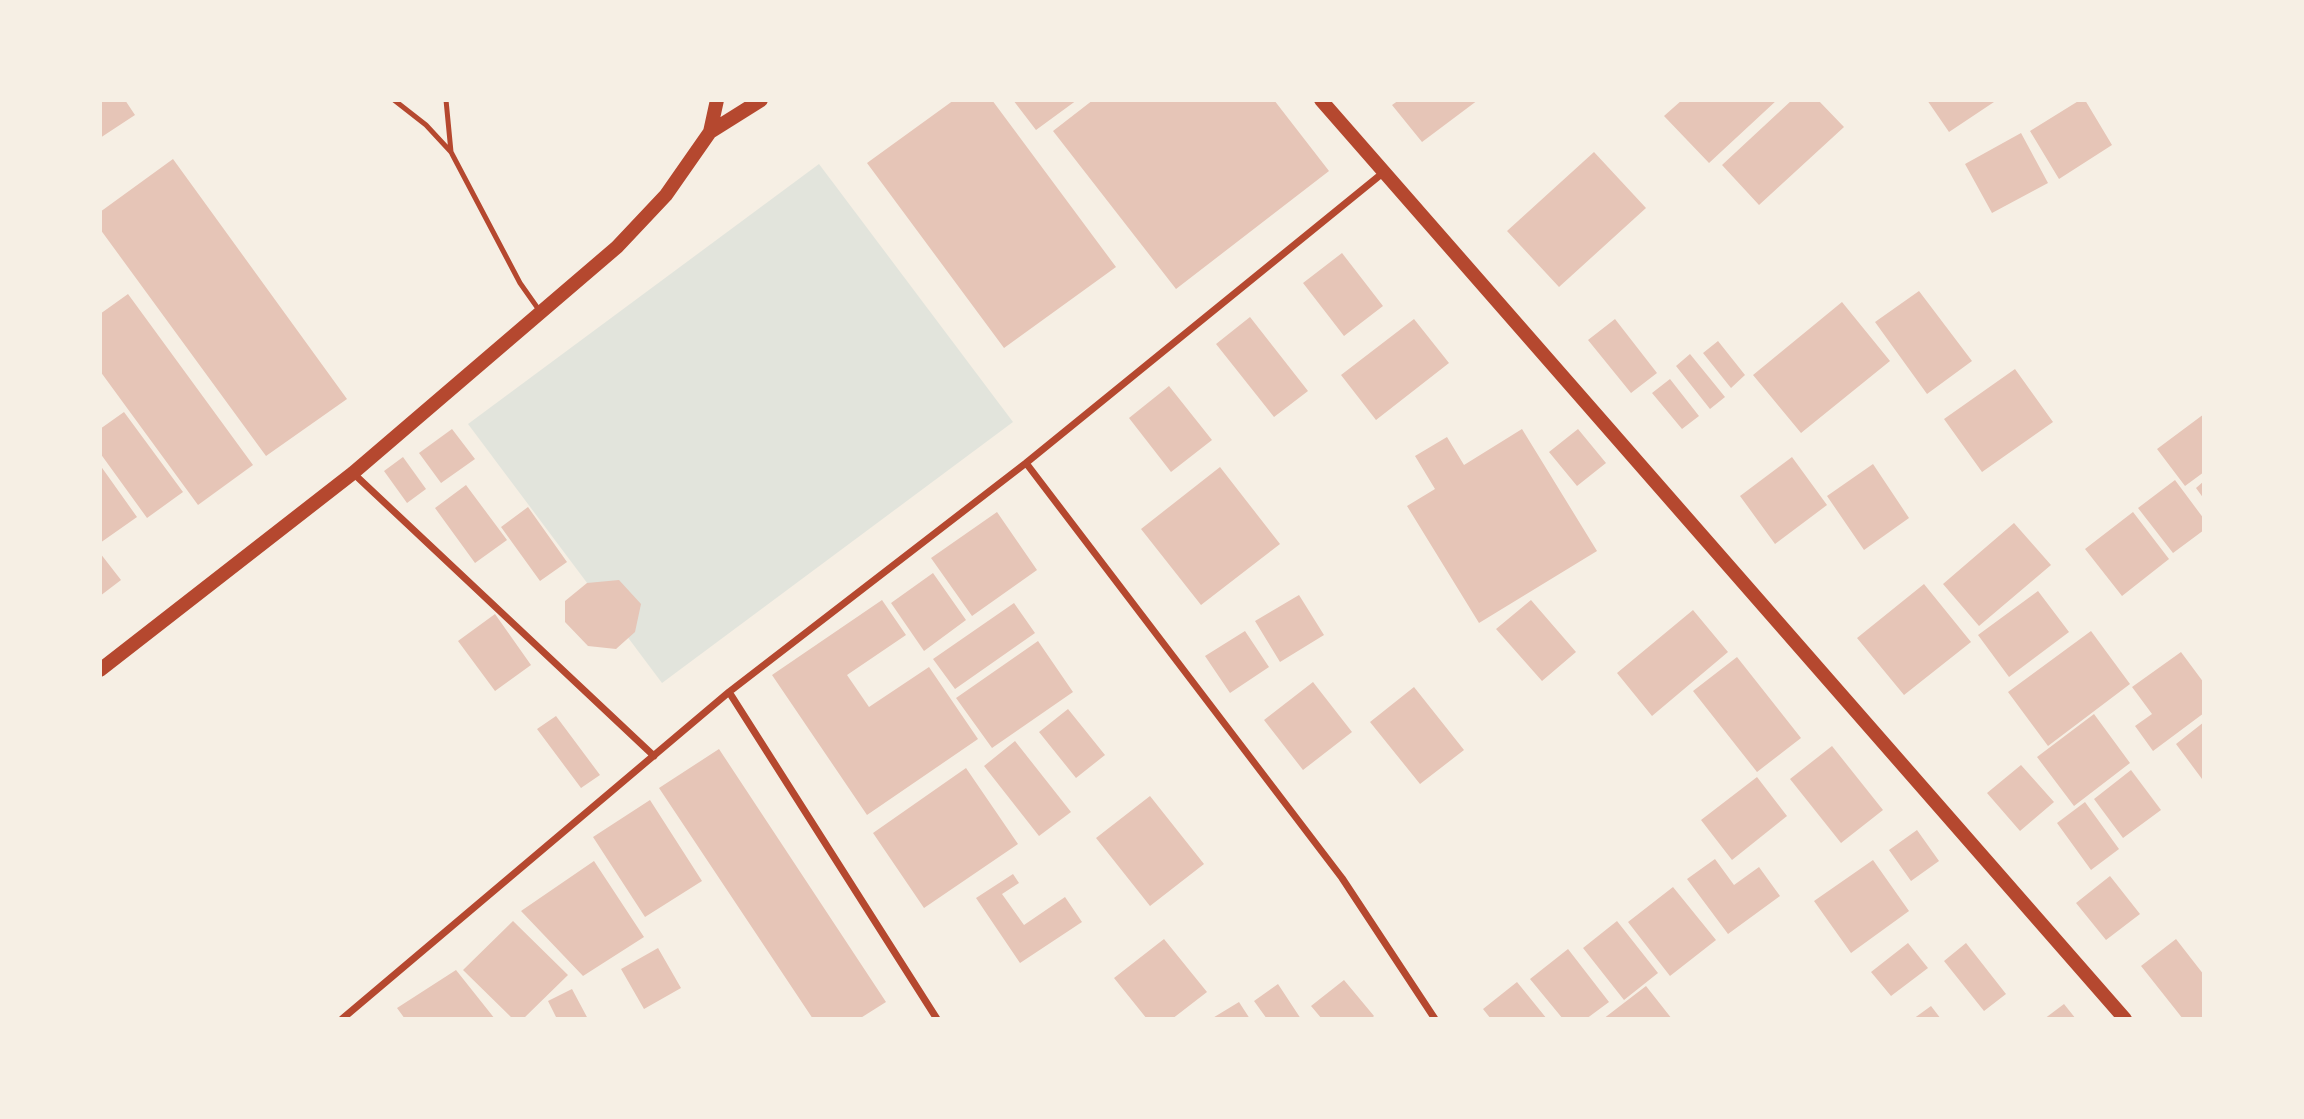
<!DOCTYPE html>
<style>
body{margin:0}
#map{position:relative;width:2304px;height:1119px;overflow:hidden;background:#f6efe4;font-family:"Nunito Sans",sans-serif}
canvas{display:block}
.frame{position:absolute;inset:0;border:102px solid #f6efe4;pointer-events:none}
</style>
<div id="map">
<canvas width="2304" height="1119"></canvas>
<div class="frame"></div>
</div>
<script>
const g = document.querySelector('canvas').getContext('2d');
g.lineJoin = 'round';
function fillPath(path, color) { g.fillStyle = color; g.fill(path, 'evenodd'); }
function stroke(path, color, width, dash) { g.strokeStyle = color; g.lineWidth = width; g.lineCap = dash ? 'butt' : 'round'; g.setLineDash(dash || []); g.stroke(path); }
const green = new Path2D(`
 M 819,164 L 1013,422 L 662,683 L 468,424 Z`);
const building = new Path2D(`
 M 100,100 L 125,100 L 135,115 L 100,138 Z
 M 954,100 L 992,100 L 1116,267 L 1004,348 L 867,163 Z
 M 1013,100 L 1077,100 L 1036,130 Z
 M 1093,100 L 1274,100 L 1329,171 L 1176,289 L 1053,131 Z
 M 1399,100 L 1478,100 L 1422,142 L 1392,105 Z
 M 1682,100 L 1777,100 L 1709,163 L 1664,116 Z
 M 1792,100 L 1818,100 L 1844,127 L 1759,205 L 1722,165 Z
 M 1927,100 L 1997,100 L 1949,132 Z
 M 2080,100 L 2085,100 L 2112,145 L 2059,179 L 2030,131 Z
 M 2021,133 L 2048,183 L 1992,213 L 1965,164 Z
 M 1594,152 L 1646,208 L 1559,287 L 1507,231 Z
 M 173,159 L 347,399 L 266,456 L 100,229 L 100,212 Z
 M 1342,253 L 1383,306 L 1344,336 L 1303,283 Z
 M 1919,291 L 1972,361 L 1927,394 L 1875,322 Z
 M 128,294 L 253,465 L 198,505 L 100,371 L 100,314 Z
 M 1842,302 L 1890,361 L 1801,433 L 1753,375 Z
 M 1250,317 L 1308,391 L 1274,417 L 1216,344 Z
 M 1414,319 L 1449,363 L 1376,420 L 1341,375 Z
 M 1615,319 L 1657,373 L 1631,393 L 1588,340 Z
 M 1718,341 L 1745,375 L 1731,388 L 1703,353 Z
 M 1690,354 L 1725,397 L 1710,409 L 1676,366 Z
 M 2015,369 L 2053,422 L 1982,472 L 1944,419 Z
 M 1670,379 L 1699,416 L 1682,429 L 1652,393 Z
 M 1169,386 L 1212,440 L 1171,472 L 1129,418 Z
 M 124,412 L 183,492 L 147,518 L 100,453 L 100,429 Z
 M 2204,414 L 2204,472 L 2185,486 L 2157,449 Z
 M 452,429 L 475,459 L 441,483 L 419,453 Z
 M 1522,429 L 1597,551 L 1479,623 L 1407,506 L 1435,489 L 1415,456 L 1447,437 L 1464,465 Z
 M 1578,429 L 1606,463 L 1577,486 L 1549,452 Z
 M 403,457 L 426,489 L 407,503 L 384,471 Z
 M 1792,457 L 1827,505 L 1775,544 L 1740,496 Z
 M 1873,464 L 1909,518 L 1864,550 L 1827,496 Z
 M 100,465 L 137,517 L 100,543 Z
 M 1220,467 L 1280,544 L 1201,605 L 1141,529 Z
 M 2175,480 L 2204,519 L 2204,530 L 2173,553 L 2138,508 Z
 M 2204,481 L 2204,499 L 2196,488 Z
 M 466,485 L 507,540 L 475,563 L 435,508 Z
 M 528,507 L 567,562 L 540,581 L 501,527 Z
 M 997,512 L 1037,570 L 972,616 L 931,558 Z
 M 2133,512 L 2169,559 L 2122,596 L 2085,549 Z
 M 2014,523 L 2051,565 L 1979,626 L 1943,584 Z
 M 100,553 L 121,580 L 100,596 Z
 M 933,573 L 966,620 L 924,651 L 891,603 Z
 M 619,580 L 641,604 L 635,632 L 616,649 L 588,646 L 565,622 L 565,601 L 587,583 Z
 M 1924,584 L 1971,642 L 1904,695 L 1857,638 Z
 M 2038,591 L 2069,632 L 2009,677 L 1978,635 Z
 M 1299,595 L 1324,635 L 1280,662 L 1255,621 Z
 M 882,600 L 906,635 L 847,675 L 869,707 L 929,667 L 978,739 L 867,815 L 772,675 Z
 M 1531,600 L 1576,652 L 1542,681 L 1496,629 Z
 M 1014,603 L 1035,633 L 955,689 L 933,659 Z
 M 1693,610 L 1728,652 L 1652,716 L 1617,673 Z
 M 495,614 L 531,665 L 495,691 L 458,641 Z
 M 1245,631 L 1269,667 L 1230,693 L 1205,656 Z
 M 2091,631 L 2130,684 L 2048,746 L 2008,692 Z
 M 1038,641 L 1073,692 L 992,748 L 956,698 Z
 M 2181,652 L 2204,683 L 2204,713 L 2153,751 L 2135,726 L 2152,714 L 2132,687 Z
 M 1737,657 L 1801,738 L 1757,772 L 1693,691 Z
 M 1313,682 L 1352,732 L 1303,770 L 1264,720 Z
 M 1414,687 L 1464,750 L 1420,784 L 1370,722 Z
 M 1068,709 L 1105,755 L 1076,778 L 1039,732 Z
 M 2094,714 L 2130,763 L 2074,806 L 2037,757 Z
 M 556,716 L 600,775 L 581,788 L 537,729 Z
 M 2204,722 L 2204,777 L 2202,779 L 2176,744 Z
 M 1015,741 L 1071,812 L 1039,836 L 984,766 Z
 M 1832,746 L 1883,810 L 1841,843 L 1790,779 Z
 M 719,749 L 886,1002 L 859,1019 L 813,1019 L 659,788 Z
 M 2021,765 L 2054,802 L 2020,831 L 1987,793 Z
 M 966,768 L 1018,844 L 924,908 L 873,833 Z
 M 2131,770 L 2161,810 L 2123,838 L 2094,799 Z
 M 1757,777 L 1787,816 L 1732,860 L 1701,820 Z
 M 1150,796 L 1204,864 L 1150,906 L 1096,838 Z
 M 650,800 L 702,881 L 645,917 L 593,837 Z
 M 2085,802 L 2119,849 L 2091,870 L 2057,823 Z
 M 1917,830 L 1939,861 L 1911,881 L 1889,850 Z
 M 1715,859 L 1734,885 L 1759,867 L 1780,896 L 1728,934 L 1687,879 Z
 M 1873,860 L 1909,911 L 1851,953 L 1814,901 Z
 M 594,861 L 644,937 L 583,976 L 521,911 Z
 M 1013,874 L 1019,883 L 1002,894 L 1024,925 L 1065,897 L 1082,922 L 1020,963 L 976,898 Z
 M 2110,876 L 2140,914 L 2106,940 L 2076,903 Z
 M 1673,887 L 1716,940 L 1670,976 L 1628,922 Z
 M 513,921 L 568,975 L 523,1019 L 513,1019 L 463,970 Z
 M 1617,921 L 1658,973 L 1624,1000 L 1583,948 Z
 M 1164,939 L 1207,992 L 1172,1019 L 1147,1019 L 1114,978 Z
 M 2176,939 L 2204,975 L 2204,1017 L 2201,1019 L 2183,1019 L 2141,966 Z
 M 1908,943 L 1928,968 L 1891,996 L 1871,972 Z
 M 1966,943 L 2006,994 L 1984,1011 L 1944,961 Z
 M 658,948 L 681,988 L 644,1009 L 621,969 Z
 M 1568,949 L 1609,1002 L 1586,1019 L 1563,1019 L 1530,979 Z
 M 456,970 L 495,1019 L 405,1019 L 397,1008 Z
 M 1344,980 L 1374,1016 L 1371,1019 L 1322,1019 L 1311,1006 Z
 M 1517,982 L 1547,1019 L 1491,1019 L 1483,1009 Z
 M 1278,984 L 1301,1019 L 1267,1019 L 1254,1001 Z
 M 1646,986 L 1672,1019 L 1603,1019 Z
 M 572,989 L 588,1019 L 557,1019 L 548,1001 Z
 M 1239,1002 L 1250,1019 L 1211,1019 Z
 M 2064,1004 L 2076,1019 L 2044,1019 Z
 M 1931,1006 L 1941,1019 L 1913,1019 Z`);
const service = new Path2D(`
 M 394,100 L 426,125 L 451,152 L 520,283 L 539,310
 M 446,100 L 451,152`);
const minor = new Path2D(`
 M 1026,463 L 1342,878 L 1435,1019
 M 353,473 L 654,756
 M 729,692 L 937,1019
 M 342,1019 L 729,692 L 1026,463 L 1384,172`);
const secondary = new Path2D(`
 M 1321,100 L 2125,1019
 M 710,132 L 761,100
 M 100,670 L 353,473 L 617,247 L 666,195 L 710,132 L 717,100`);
fillPath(green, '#e2e4dc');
fillPath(building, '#e6c5b7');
stroke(service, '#b5482f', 5);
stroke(minor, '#b5482f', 7);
stroke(secondary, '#b5482f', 14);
</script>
